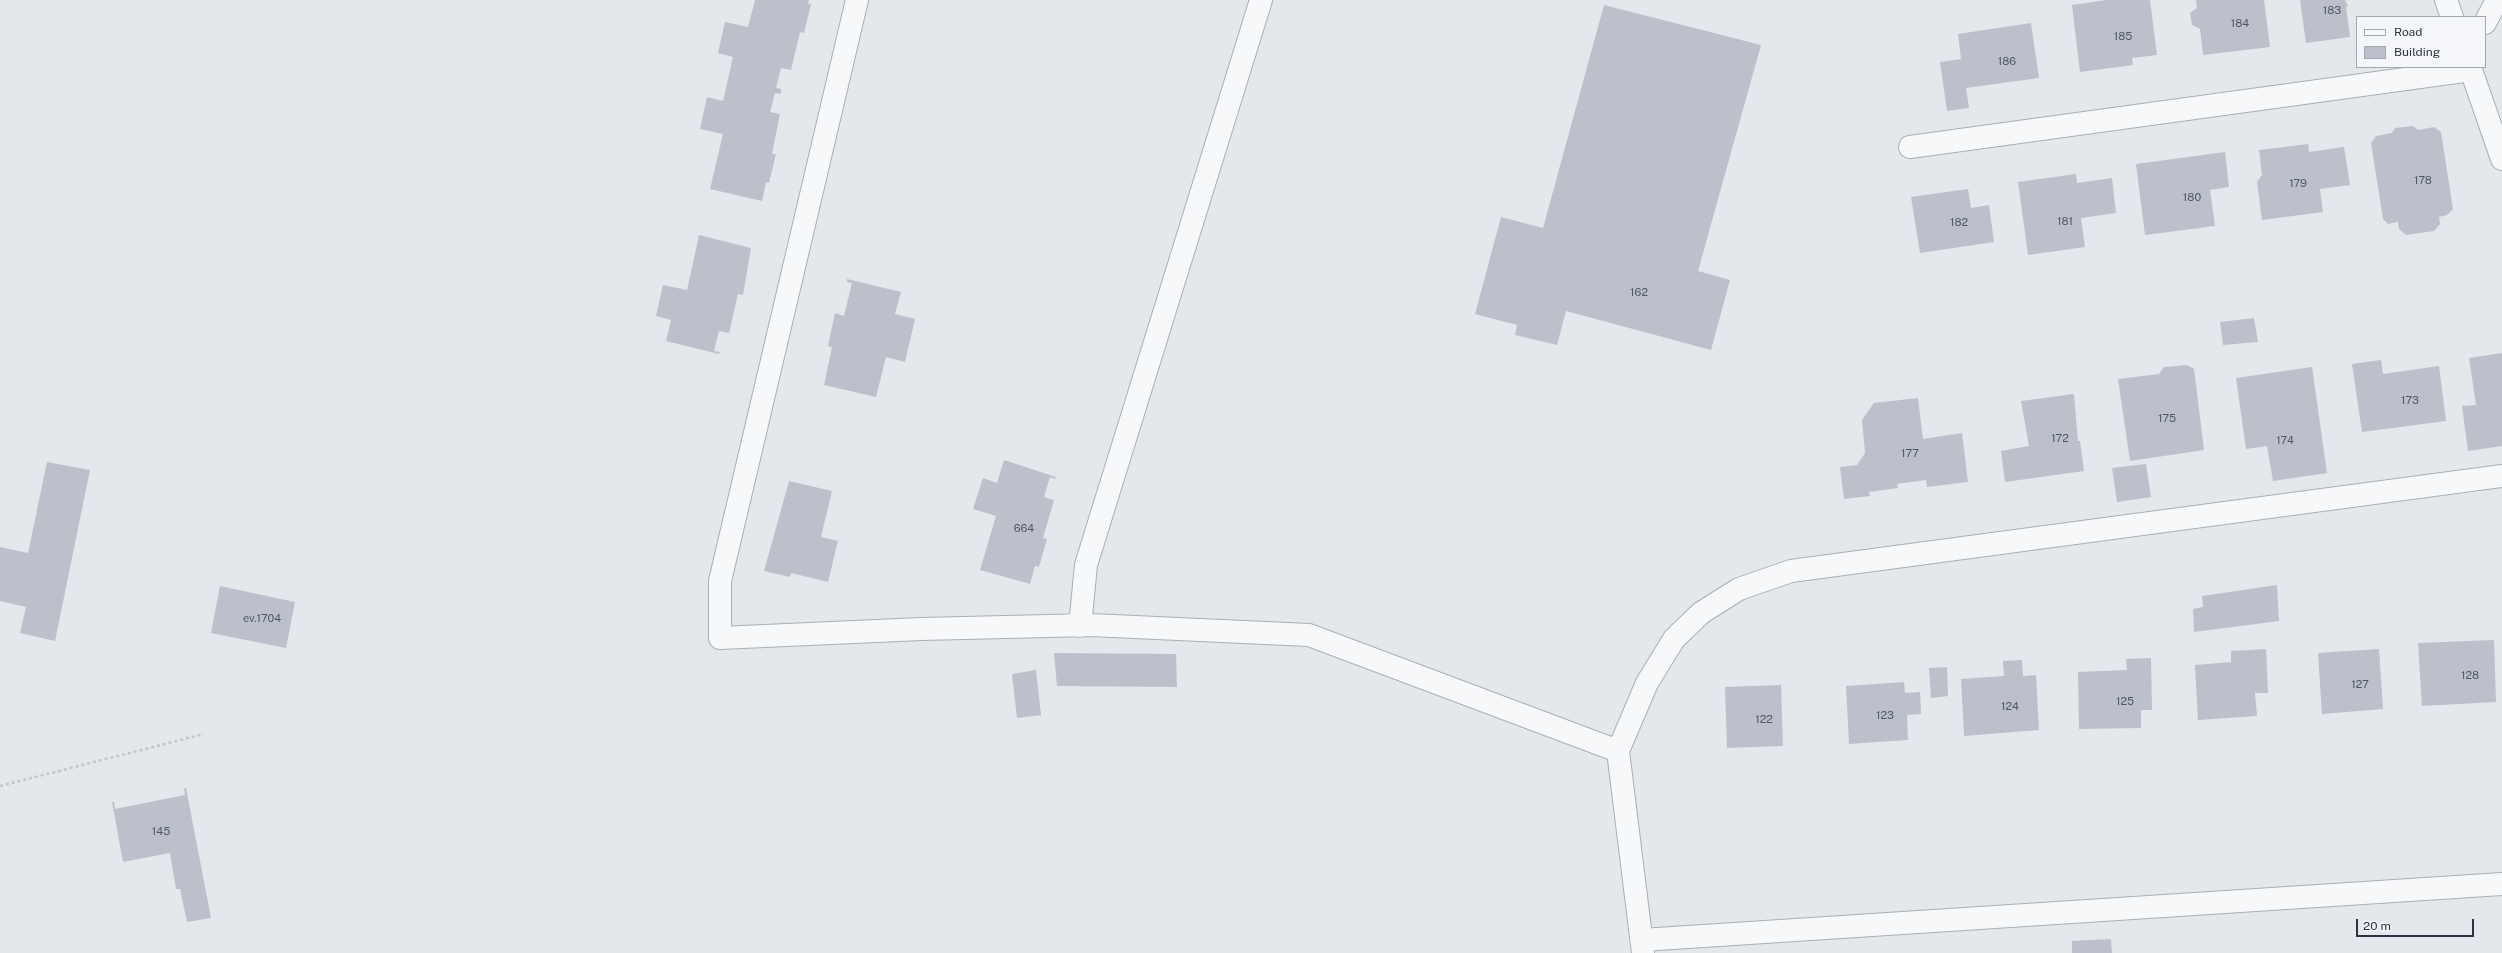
<!DOCTYPE html>
<style>
body{margin:0}
#map{position:relative;width:2502px;height:953px;overflow:hidden;background:#e4e7ec;font-family:"Public Sans",sans-serif}
canvas{display:block}
.legend{position:absolute;left:2356px;top:16px;width:130px;height:52px;box-sizing:border-box;background:#f4f6f9;border:1px solid #a4a8b1;margin:0;padding:5px 7px;list-style:none;font-size:12px;color:#2b3445}
.legend li{display:flex;align-items:center;gap:8px;height:20px}
.legend b{width:20px;border:1px solid #a4a8b1}
.scale{position:absolute;left:2356px;top:919px;width:118px;height:18px;box-sizing:border-box;border:2px solid #2b3445;border-top:0;padding-left:5px;font-size:12px;line-height:14px;white-space:nowrap;color:#2b3445;-webkit-text-stroke:3px #f4f6f9;paint-order:stroke}
</style>
<div id="map">
<canvas width="2502" height="953"></canvas>
<ul class="legend">
<li><b style="height:5px;background:#f7f8fa"></b>Road</li>
<li><b style="height:11px;background:#bbc0ca"></b>Building</li>
</ul>
<div class="scale">20 m</div>
</div>
<script>
const g = document.querySelector('canvas').getContext('2d');
g.lineJoin = 'round';
function fillPath(path, color) { g.fillStyle = color; g.fill(path, 'evenodd'); }
function stroke(path, color, width, dash) { g.strokeStyle = color; g.lineWidth = width; g.lineCap = dash ? 'butt' : 'round'; g.setLineDash(dash || []); g.stroke(path); }
function write(font, color, halo, rows, align = 'center') {
  g.font = font + ' "Public Sans",sans-serif'; g.lineWidth = 3; g.setLineDash([]); g.textBaseline = 'middle'; g.strokeStyle = halo; g.fillStyle = color; for (const [text, x, y, turn = 0] of rows) {
    g.save(); g.translate(x, y); g.rotate((+turn || 0) * Math.PI / 180); g.textAlign = isNaN(turn) ? turn : align; if (halo) g.strokeText(text, 0, 0); g.fillText(text, 0, 0); g.restore();
  }
}
const building = new Path2D(`
 M 755,0 L 809,0 L 808,4 L 811,4 L 804,33 L 800,32 L 791,70 L 781,68 L 776,88 L 781,89 L 781,92 L 780,94 L 775,93 L 770,112 L 780,114 L 772,154 L 776,154 L 769,183 L 766,182 L 762,201 L 710,189 L 723,134 L 700,129 L 707,97 L 723,101 L 733,57 L 718,53 L 725,22 L 748,27 Z
 M 2107,0 L 2150,0 L 2157,55 L 2132,58 L 2133,65 L 2080,72 L 2072,5 Z
 M 2196,0 L 2264,0 L 2270,47 L 2203,55 L 2200,29 L 2192,25 L 2190,13 L 2197,8 Z
 M 2300,0 L 2345,0 L 2348,6 L 2346,7 L 2350,37 L 2306,43 Z
 M 1604,5 L 1761,45 L 1698,271 L 1730,280 L 1711,350 L 1566,311 L 1557,345 L 1515,335 L 1517,325 L 1475,314 L 1501,217 L 1543,228 Z
 M 2031,23 L 2039,78 L 1966,88 L 1969,108 L 1947,111 L 1940,62 L 1961,59 L 1958,34 Z
 M 2413,126 L 2418,130 L 2434,127 L 2441,132 L 2453,209 L 2447,215 L 2439,217 L 2440,224 L 2434,231 L 2406,235 L 2399,229 L 2398,222 L 2388,224 L 2383,219 L 2371,143 L 2376,136 L 2392,133 L 2395,128 Z
 M 2308,144 L 2309,152 L 2344,147 L 2350,185 L 2320,189 L 2323,212 L 2262,220 L 2257,182 L 2262,175 L 2259,150 Z
 M 2225,152 L 2229,187 L 2210,190 L 2215,226 L 2145,235 L 2136,164 Z
 M 2076,174 L 2077,183 L 2112,178 L 2116,213 L 2081,218 L 2085,247 L 2028,255 L 2018,182 Z
 M 1968,189 L 1971,208 L 1989,205 L 1994,242 L 1920,253 L 1911,197 Z
 M 699,235 L 751,248 L 743,295 L 738,294 L 729,333 L 719,331 L 714,351 L 720,352 L 719,354 L 666,341 L 671,320 L 656,316 L 663,285 L 687,290 Z
 M 847,279 L 901,292 L 895,314 L 915,319 L 905,362 L 886,357 L 876,397 L 824,385 L 832,347 L 828,346 L 835,313 L 844,316 L 852,283 L 847,282 Z
 M 2254,318 L 2258,342 L 2223,345 L 2220,322 Z
 M 2502,353 L 2502,446 L 2468,451 L 2462,406 L 2476,405 L 2469,358 Z
 M 2381,360 L 2383,374 L 2439,366 L 2446,421 L 2362,432 L 2352,364 Z
 M 2187,365 L 2194,369 L 2204,450 L 2130,461 L 2118,379 L 2159,374 L 2164,367 Z
 M 2312,367 L 2327,473 L 2273,481 L 2267,446 L 2246,449 L 2236,378 Z
 M 2074,394 L 2078,441 L 2080,441 L 2084,471 L 2005,482 L 2001,451 L 2029,446 L 2021,401 Z
 M 1918,398 L 1923,439 L 1962,433 L 1968,482 L 1927,487 L 1926,480 L 1897,484 L 1898,488 L 1869,492 L 1870,496 L 1844,499 L 1840,467 L 1857,465 L 1865,453 L 1862,420 L 1874,403 Z
 M 1004,460 L 1056,477 L 1055,479 L 1050,477 L 1044,497 L 1054,500 L 1043,538 L 1047,539 L 1039,567 L 1035,566 L 1030,584 L 980,570 L 996,516 L 973,509 L 983,478 L 997,483 Z
 M 47,462 L 90,470 L 55,641 L 20,633 L 26,607 L 0,601 L 0,547 L 28,553 Z
 M 2146,464 L 2151,497 L 2117,502 L 2112,468 Z
 M 789,481 L 832,491 L 821,537 L 838,541 L 828,582 L 791,573 L 790,577 L 764,571 Z
 M 2277,585 L 2279,621 L 2194,632 L 2193,609 L 2203,607 L 2202,596 Z
 M 220,586 L 295,602 L 286,648 L 211,633 Z
 M 2494,640 L 2496,702 L 2422,706 L 2418,643 Z
 M 2266,649 L 2268,693 L 2255,693 L 2257,716 L 2198,720 L 2195,665 L 2231,662 L 2231,651 Z
 M 2379,649 L 2383,709 L 2322,714 L 2318,653 Z
 M 1054,653 L 1176,654 L 1177,687 L 1057,686 Z
 M 2151,658 L 2152,710 L 2141,710 L 2141,728 L 2079,729 L 2078,672 L 2127,670 L 2126,659 Z
 M 2022,660 L 2023,676 L 2036,675 L 2039,730 L 1964,736 L 1961,679 L 2004,676 L 2003,661 Z
 M 1947,667 L 1948,696 L 1931,698 L 1929,668 Z
 M 1036,670 L 1041,715 L 1017,718 L 1012,674 Z
 M 1904,682 L 1905,693 L 1920,692 L 1921,714 L 1907,715 L 1908,740 L 1849,744 L 1846,686 Z
 M 1781,685 L 1783,746 L 1727,748 L 1725,687 Z
 M 184,788 L 186,788 L 211,918 L 187,922 L 180,889 L 176,889 L 170,853 L 123,862 L 112,802 L 114,802 L 115,809 L 185,795 Z
 M 2111,939 L 2112,953 L 2072,953 L 2072,941 Z`);
const path = new Path2D(`
 M 0,786 L 204,734`);
const minor = new Path2D(`
 M 857,0 L 720,581 L 720,638 L 921,629 L 1091,625 L 1309,635 L 1618,751
 M 2446,0 L 2452,17
 M 2485,23 L 2497,0
 M 2470,67 L 2502,159
 M 1910,147 L 2471,70
 M 1080,626 L 1086,565 L 1261,0
 M 1642,940 L 2502,884
 M 1643,953 L 1618,751 L 1647,683 L 1674,639 L 1701,613 L 1739,589 L 1791,571 L 2502,476`);
const numberNames = [
 ["183",2332,11],
 ["184",2240,24],
 ["185",2123,37],
 ["186",2007,62],
 ["178",2423,181],
 ["179",2298,184],
 ["180",2192,198],
 ["181",2065,222],
 ["182",1959,223],
 ["162",1639,293],
 ["173",2410,401],
 ["175",2167,419],
 ["172",2060,439],
 ["174",2285,441],
 ["177",1910,454],
 ["664",1024,529],
 ["ev.1704",262,619],
 ["128",2470,676],
 ["127",2360,685],
 ["125",2125,702],
 ["124",2010,707],
 ["123",1885,716],
 ["122",1764,720],
 ["145",161,832]
];
fillPath(building, '#bbc0ca');
stroke(minor, '#a9aeb7', 24);
stroke(path, '#c2c5cb', 2.5, [3, 3]);
stroke(minor, '#f7f8fa', 22);
write('11px', '#4f5766', null, numberNames);
</script>
